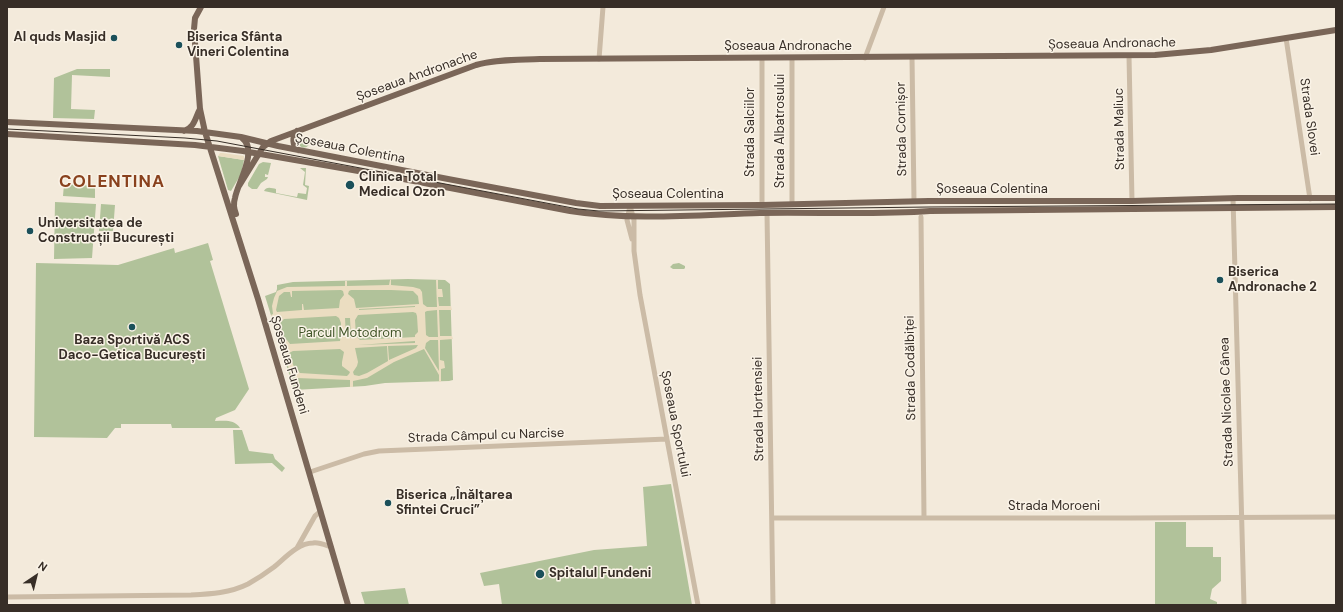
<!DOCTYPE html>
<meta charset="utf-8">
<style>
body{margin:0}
#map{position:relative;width:1343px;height:612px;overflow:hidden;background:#f3eadb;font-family:"DM Sans",sans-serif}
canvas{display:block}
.frame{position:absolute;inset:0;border:8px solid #372e27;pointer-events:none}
.north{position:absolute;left:16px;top:556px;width:40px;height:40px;-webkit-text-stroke:3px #faf3e7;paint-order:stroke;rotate:35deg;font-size:11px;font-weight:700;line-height:16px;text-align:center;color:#372e27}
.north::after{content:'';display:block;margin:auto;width:14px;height:18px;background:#372e27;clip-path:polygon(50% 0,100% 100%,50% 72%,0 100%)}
</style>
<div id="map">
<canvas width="1343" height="612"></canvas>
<div class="frame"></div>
<div class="north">N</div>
</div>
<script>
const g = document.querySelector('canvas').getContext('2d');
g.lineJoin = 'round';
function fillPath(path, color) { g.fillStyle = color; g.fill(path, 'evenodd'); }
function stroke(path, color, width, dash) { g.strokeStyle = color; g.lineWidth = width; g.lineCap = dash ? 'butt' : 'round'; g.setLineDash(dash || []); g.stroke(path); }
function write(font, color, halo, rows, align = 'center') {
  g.font = font + ' "DM Sans",sans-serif'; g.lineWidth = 3; g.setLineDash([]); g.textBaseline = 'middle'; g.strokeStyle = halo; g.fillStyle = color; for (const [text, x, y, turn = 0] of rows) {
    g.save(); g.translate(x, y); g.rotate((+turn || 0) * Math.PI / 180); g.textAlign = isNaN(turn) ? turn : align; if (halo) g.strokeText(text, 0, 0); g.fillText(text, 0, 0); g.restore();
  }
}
const green = new Path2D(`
 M 77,69 L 110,69 L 110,77 L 72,75 L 71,109 L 95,110 L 94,119 L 53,118 L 54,78 Z
 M298.5 142a5.5 5.5 0 1 1 11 0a5.5 5.5 0 1 1-11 0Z
 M 218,156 L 244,160 L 241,174 L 231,191 L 228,190 Z
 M 263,162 L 271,163 L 268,175 L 265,174 L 265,177 L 268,177 L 267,179 L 261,183 L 257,189 L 252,189 L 248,186 L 248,183 L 259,164 Z
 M 300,168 L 306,168 L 305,185 L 309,186 L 307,200 L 264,191 C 266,186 272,188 276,189 L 276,193 L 297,197 L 298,193 L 306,194 L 307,188 L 303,185 L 305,172 Z
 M 64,184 L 95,186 L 95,198 L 63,196 Z
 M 55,202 L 96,204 L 92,258 L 54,259 Z
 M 101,204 L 115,205 L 113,231 L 99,231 Z
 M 208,243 L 213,260 L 210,261 L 249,389 L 235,410 L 216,418 L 215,421 C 225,421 234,419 240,428 L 172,428 L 171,424 L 121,424 L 121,428 L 115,428 L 107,438 L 34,437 L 36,263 L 118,265 L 174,248 L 175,253 Z
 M 679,263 L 685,266 L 685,268 L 684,269 L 673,269 L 670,267 L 673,264 Z
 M 408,279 L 445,280 L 450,284 L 453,380 L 449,381 L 385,383 L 365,386 L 294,390 L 265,296 L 276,292 L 277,289 L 277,285 L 293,282 Z
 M 233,430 L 242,430 L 249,451 L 273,454 L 275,459 L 285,468 L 282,472 L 272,463 L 235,464 Z
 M 671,484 L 692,605 L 502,605 L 499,584 L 484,586 L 480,573 L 594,550 L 647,546 L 643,487 Z
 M 1155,522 L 1186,522 L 1186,547 L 1213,547 L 1213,557 L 1221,557 L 1221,581 L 1212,589 L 1210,599 L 1217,602 L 1217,605 L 1155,605 Z
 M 405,588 L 409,605 L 365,605 L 361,592 Z`);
const plaza = new Path2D(`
 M 220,153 L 223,153 L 244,156 L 244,160 L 218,156 Z
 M 391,279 L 391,285 L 413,287 L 420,289 L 422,292 L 423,304 L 427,307 L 437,307 L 436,280 L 438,280 L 438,289 L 442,289 L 443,297 L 438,297 L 439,306 L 451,306 L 452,310 L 439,310 L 440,336 L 452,336 L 453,339 L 440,340 L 440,360 L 444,361 L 445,368 L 441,369 L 441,382 L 439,382 L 439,375 L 424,349 L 394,362 L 367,378 L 353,381 L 353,387 L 350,387 L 350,380 L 296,378 L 292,376 L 290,373 L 283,348 L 281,348 L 280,344 L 282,344 L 274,319 L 273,320 L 271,315 L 273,314 L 272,306 L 274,298 L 277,291 L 287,287 L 345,286 L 345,281 L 347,281 L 347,286 L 389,285 L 390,280 ZM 341,290 L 343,291 L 344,295 L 340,300 L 339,308 L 304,310 L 303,304 L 302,304 L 302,310 L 277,312 L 276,310 L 279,296 L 284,292 L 290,292 L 291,297 L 292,297 L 292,291 ZM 351,290 L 391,290 L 413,291 L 418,296 L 419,304 L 356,308 L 354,299 L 348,294 L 349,291 ZM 415,306 L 415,307 L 359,310 L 359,309 ZM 437,310 L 438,337 L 429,337 L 426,335 L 425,312 L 427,311 ZM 413,312 L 416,313 L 417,316 L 418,332 L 415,335 L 415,337 L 360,340 L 356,336 L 355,320 L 358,315 ZM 336,316 L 339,318 L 341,323 L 341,335 L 340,341 L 290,344 L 287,340 L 284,341 L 278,325 L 284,319 ZM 345,318 L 350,318 L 351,338 L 346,338 ZM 430,340 L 438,340 L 439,371 L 425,348 L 426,343 ZM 415,341 L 415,343 L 358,345 ZM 418,345 L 416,348 L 389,360 L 388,346 ZM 387,346 L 388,361 L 367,373 L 359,376 L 354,375 L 353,372 L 357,366 L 358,362 L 355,348 ZM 340,349 L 344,352 L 342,362 L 342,366 L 350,372 L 349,374 L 347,376 L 300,373 L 294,367 L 289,353 L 293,351 Z`);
const minor = new Path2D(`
 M 1286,38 L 1310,199
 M 1129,56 L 1132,201
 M 912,57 L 914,201
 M 762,58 L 762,205
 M 792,58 L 792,204
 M 865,58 L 884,7
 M 599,59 L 603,7
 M 1233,198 L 1244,605
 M 630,206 L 634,220 L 634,251 L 640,295 L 698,605
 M 630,206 L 627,220 L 632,239
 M 767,213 L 773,605
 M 921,217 L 924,518
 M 310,472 L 364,454 L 379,451 L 667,439
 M 773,518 L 1130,518 L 1336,517
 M 297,548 L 315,516 L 321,511
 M 7,597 L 191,595 C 211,594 230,593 248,584 C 257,579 266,573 274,567 C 285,558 298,543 313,543 C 319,542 325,545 331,547`);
const major = new Path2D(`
 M 201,7 L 195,18 L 194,29 L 200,109 L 205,132 L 258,299 L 348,605
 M 7,122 L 197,131 L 241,137 L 278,146 L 448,179 L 576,203 L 600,206 L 762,205 L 929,201 L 1132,201 L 1238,198 L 1336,198
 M 184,131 C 195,127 195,118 200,109
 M 297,131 C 292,137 292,145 298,150
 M 7,134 L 195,145 L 243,151 L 393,177 L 570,211 C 633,221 697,215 760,213 C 817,212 874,215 930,211 L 1336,207
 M 239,186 L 263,147 L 271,141 L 476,65 C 497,59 519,60 540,59 L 1155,55 L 1211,50 L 1336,30
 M 236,214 C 234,209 233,204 235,198 C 237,184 259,150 242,138`);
const tram = new Path2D(`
 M 7,129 L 185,138 L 217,141 L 578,209 L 599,211 L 929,207 L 1336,204`);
const markers = [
 [114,38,4,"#1b505a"],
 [179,45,4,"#1b505a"],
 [350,185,5,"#1b505a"],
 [30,231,4,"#1b505a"],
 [1220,280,4,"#1b505a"],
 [132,327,4,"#1b505a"],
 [388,503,4,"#1b505a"],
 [540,574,5,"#1b505a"]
];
const poiNames = [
 ["Al quds Masjid",106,38,"right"],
 ["Biserica Sfânta",187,38],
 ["Vineri Colentina",187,53],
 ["Clinica Total",359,178],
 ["Medical Ozon",359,193],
 ["Universitatea de",38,224],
 ["Construcții București",38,239],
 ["Biserica",1228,273],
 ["Andronache 2",1228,288],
 ["Baza Sportivă ACS",132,341,"center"],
 ["Daco-Getica București",132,356,"center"],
 ["Biserica „Înălțarea",396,496],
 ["Sfintei Cruci”",396,511],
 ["Spitalul Fundeni",549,574]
];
const streetNames = [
 ["Șoseaua Andronache",1112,44,-1],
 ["Șoseaua Andronache",788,47],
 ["Șoseaua Andronache",417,76,-20],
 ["Strada Slovei",1309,117,82],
 ["Strada Cornișor",902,129,-91],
 ["Strada Maliuc",1120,129,-91],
 ["Strada Albatrosului",781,131,-90],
 ["Strada Salciilor",751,132,-90],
 ["Șoseaua Colentina",350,149,11],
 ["Șoseaua Colentina",992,190],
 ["Șoseaua Colentina",668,195],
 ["Șoseaua Fundeni",289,365,73],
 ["Strada Codălbiței",911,368,-91],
 ["Strada Nicolae Cânea",1227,402,-92],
 ["Strada Hortensiei",759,409,-91],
 ["Șoseaua Sportului",675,424,79],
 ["Strada Câmpul cu Narcise",486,436,-2],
 ["Strada Moroeni",1054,507]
];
const parkNames = [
 ["Parcul Motodrom",350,334]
];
const districtNames = [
 ["COLENTINA",112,183]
];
fillPath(green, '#b1c29a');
fillPath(plaza, '#ebddc1');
stroke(minor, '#cbbba6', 5);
stroke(major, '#7a6658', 6);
stroke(tram, '#372e27', 1);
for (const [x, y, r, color] of markers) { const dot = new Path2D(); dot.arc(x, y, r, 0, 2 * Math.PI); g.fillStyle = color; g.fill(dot); stroke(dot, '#faf3e7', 1.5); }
write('bold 13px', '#372e27', '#faf3e7', poiNames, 'left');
write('13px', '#372e27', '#faf3e7', streetNames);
write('13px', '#42562a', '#faf3e7', parkNames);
g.letterSpacing = '1px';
write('bold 17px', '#89411d', '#faf3e7', districtNames);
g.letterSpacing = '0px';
</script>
